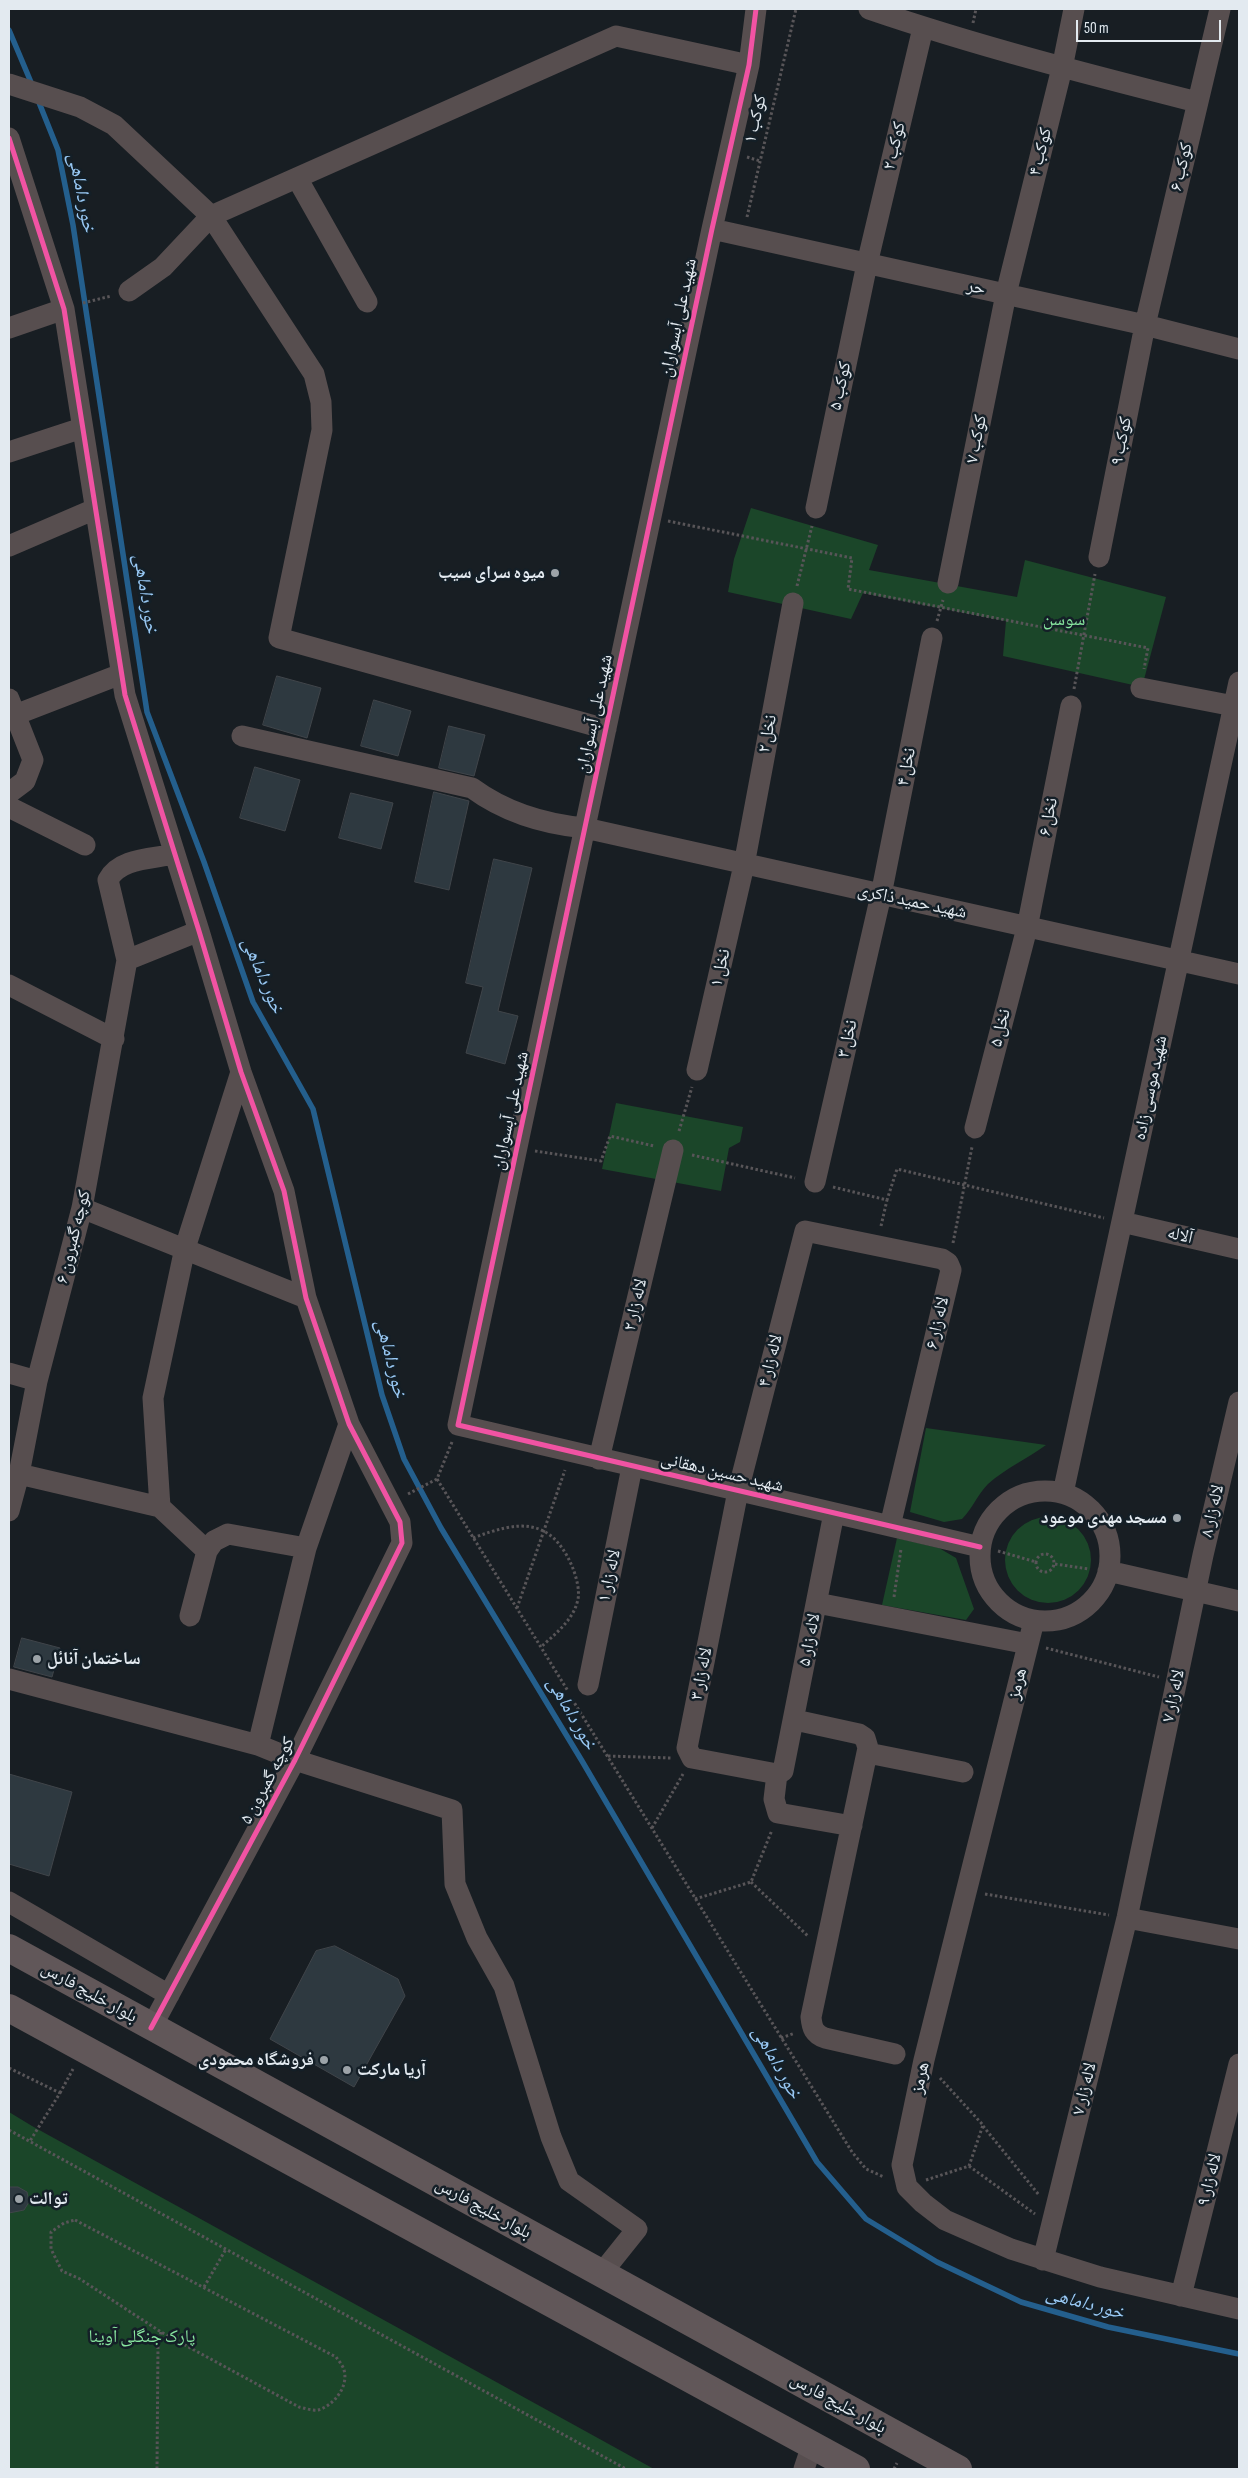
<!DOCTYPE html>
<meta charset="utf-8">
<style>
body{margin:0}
#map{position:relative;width:1248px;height:2478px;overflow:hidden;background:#181e23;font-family:"Sofia Sans Condensed",sans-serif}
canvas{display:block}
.frame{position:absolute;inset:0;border:10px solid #e3eaf0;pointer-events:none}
.scale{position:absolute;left:1076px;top:20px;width:145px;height:22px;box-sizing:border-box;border:2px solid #e3eaf0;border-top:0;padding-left:6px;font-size:15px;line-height:18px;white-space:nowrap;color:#e3eaf0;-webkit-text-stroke:4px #141f27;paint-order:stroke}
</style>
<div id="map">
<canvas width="1248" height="2478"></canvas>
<div class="frame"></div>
<div class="scale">50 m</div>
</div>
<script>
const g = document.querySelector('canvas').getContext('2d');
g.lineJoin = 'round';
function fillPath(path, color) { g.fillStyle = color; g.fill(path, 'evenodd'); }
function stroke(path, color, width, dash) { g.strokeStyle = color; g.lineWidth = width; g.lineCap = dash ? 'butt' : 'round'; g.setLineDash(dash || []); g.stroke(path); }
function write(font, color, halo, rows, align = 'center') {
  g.font = font + ' "Sofia Sans Condensed","Noto Naskh Arabic",sans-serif'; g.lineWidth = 5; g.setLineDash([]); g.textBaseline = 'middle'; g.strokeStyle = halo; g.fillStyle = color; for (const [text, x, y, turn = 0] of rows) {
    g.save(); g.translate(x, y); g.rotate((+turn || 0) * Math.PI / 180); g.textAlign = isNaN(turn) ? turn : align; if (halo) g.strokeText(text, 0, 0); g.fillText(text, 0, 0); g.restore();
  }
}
const green = new Path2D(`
 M 751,508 L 878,545 L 869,570 L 1017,597 L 1025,560 L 1166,597 L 1142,687 L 1003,656 L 1006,621 L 863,593 L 851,619 L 728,592 L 734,559 Z
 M 616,1103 L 743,1127 L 740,1142 L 729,1148 L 721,1191 L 602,1169 Z
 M 926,1428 L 1046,1445 C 1027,1459 1006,1468 988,1484 C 978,1494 972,1509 962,1519 L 944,1522 L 910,1512 Z
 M1005 1560a43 43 0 1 1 86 0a43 43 0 1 1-86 0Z
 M 897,1538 L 939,1548 L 956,1558 L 974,1609 L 966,1620 L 882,1605 Z
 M 9,2112 L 32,2126 L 654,2469 L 9,2469 Z`);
const stream = new Path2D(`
 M 9,30 L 33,87
 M 38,100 L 58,150 L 73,225 L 147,712 L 204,862 L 253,1002 L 313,1109 L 382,1395 L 404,1459 L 441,1528 L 582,1761 L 817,2162 L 866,2219 L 937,2262 L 1021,2302 L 1108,2327 L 1239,2354`);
const building = new Path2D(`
 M 277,676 L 321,688 L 307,738 L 263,725 Z
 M 374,700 L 411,711 L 398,756 L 361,746 Z
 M 449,726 L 485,735 L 474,776 L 439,768 Z
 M 255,767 L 300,780 L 285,831 L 240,818 Z
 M 434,792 L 469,801 L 449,890 L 415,882 Z
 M 351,793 L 393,803 L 381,849 L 339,838 Z
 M 494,859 L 532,868 L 498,1011 L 518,1016 L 505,1064 L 466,1053 L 483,987 L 466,983 Z
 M 22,1638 L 60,1648 L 52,1677 L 14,1667 Z
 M 9,1774 L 72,1792 L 49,1876 L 9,1864 Z
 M 335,1946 L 398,1979 L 405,1996 L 354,2087 L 270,2039 L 316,1951 Z
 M 9,2187 L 18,2187 L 27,2192 L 29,2202 L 24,2210 L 9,2213 Z`);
const path = new Path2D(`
 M 973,23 L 976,9
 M 747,157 L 760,161
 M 747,217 L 796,9
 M 83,303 L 111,296
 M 668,521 L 852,558 L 848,589 L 1148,648 L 1144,669
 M 797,586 L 812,526
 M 937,621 L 943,600
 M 1074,689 L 1095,574
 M 679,1131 L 692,1087
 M 535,1151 L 601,1161 L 610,1136 L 654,1146
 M 692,1155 L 795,1178
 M 833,1187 L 887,1200 L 897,1169 L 1104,1218
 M 881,1226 L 887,1200
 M 953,1243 L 972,1147
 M 452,1442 L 437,1479 L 568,1691
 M 408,1494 L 437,1479
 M 473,1538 C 518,1521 550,1516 572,1566 C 576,1576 581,1592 577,1603 C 572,1621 554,1635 541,1647
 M 998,1551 L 1036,1562
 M1036 1563a9 9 0 1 1 18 0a9 9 0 1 1-18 0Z
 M 1055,1564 L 1089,1569
 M 894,1597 L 901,1549
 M 517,1608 L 565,1470
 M 1046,1648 L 1159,1677
 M 572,1699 L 852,2152 L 866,2169 L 884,2177
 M 608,1756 L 671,1758
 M 652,1828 L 683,1774
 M 751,1882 L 809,1937
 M 985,1894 L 1109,1915
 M 695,1899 L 751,1882 L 772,1830
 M 781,2038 L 795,2033
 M 9,2068 L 60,2093 L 30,2141
 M 60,2093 L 73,2069
 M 983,2126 L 1039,2195
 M 9,2130 L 626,2469
 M 969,2166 L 1035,2214
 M 926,2180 L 969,2166 L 983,2125 L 940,2078
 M 75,2220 L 336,2357 C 339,2361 343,2366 344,2370 C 349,2387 333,2406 318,2410 C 313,2411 304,2408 299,2407 L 161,2332 L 80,2279 L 62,2271 L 51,2249 L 51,2232 L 64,2223 Z
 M 204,2287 L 226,2249
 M 157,2469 L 158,2344 L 161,2332
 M 894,2469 L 897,2463`);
const minor = new Path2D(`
 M 756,9 L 749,65 L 712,229 L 458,1425 L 980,1547
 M 869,9 C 977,46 1087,74 1197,102
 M 9,84 L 80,107 L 114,125 L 211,216 L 616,36 L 749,65
 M 9,138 L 64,309 L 125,695 L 199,931 L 241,1072 L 284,1191 L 306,1298 L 349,1424 L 400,1522 L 402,1543 L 295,1760 L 151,2028
 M 297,178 L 367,302
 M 712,229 L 1145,325 L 1239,349
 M 129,291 L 163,267 L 211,216 L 314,374 L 321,402 L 322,430 L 279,638 L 606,729
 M 9,328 L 64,309
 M 9,452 L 82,428
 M 816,508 L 867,264 L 923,28
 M 9,546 L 95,509
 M 1099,557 L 1145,325 L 1220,9
 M 948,583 L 1006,294 L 1062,68 L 1074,9
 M 1141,688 L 1239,707
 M 9,699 L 33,760 L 25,781 L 9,793
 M 15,715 L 121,674
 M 242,736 L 472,788 C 506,813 543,824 585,828 L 1239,974
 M 9,807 L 85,845
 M 127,960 L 199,931
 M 9,985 L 114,1039
 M 697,1070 L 744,865 L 793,603
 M 975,1128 L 1027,928 L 1071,706
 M 815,1182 L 881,895 L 932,638
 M 82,1208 L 306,1298
 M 1122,1222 L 1239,1249
 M 9,1373 L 37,1381
 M 599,1459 L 673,1150
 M 19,1474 L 160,1507 L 207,1551
 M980 1556a65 65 0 1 1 130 0a65 65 0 1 1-130 0Z
 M 1063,1493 L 1239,682
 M 160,1507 L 153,1398 L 185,1248 L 241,1072
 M 9,1511 L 19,1474 L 37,1381 L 82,1208 L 127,960 L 108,880 C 119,858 152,859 174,854
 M 834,1513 L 783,1771 L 777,1774 L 692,1758 L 687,1748 L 738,1491 L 805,1231 L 942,1259 L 948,1263 L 951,1270 L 890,1526
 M 1108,1571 L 1239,1601
 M 817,1603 L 1028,1644
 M 190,1616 L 207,1551 L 214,1541 L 228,1534 L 306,1548
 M 1034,1621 L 924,2060 L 902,2165 L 907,2187 L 923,2203 L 945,2220 L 1011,2249 L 1100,2277 L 1239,2309
 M 9,1679 L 258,1745 L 295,1760 L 452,1810 L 455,1884 L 477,1938 L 504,1986 L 551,2137 L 569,2181 L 637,2229 L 601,2274
 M 588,1685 L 632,1467
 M 795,1720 L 859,1734 L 865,1738 L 868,1748 L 811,2017 C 812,2028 814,2034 825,2038 L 895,2054
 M 258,1745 L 306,1548 L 349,1424
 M 868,1753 L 963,1772
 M 777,1774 L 774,1799 L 778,1813 L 852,1826
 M 9,1902 L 169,1995
 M 1127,1918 L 1239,1939
 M 1043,2260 L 1127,1918 L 1203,1555 L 1239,1402
 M 1181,2296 L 1239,2064
 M 804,2469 L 812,2445`);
const major = new Path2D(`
 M 9,1948 L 958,2469
 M 9,2008 L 856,2469`);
const cycleway = new Path2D(`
 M 756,9 L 749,65 L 712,229 L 458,1425 L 980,1547
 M 9,138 L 64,309 L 125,695 L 199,931 L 241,1072 L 284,1191 L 306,1298 L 349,1424 L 400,1522 L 402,1543 L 295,1760 L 151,2028`);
const markers = [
 [555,573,5,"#9ca3a8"],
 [1177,1518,5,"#9ca3a8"],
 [37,1659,5,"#9ca3a8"],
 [324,2060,5,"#9ca3a8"],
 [347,2070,5,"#9ca3a8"],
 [19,2199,5,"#9ca3a8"]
];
const streetNames = [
 ["کوکب ۱",756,119,-77],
 ["کوکب ۲",895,146,-77],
 ["کوکب ۴",1041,152,-76],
 ["کوکب ۶",1182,167,-77],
 ["حر",976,288,12],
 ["شهید علی آبسواران",679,318,-78],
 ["کوکب ۵",841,386,-78],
 ["کوکب ۷",977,439,-79],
 ["کوکب ۹",1122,441,-79],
 ["شهید علی آبسواران",595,714,-78],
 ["نخل ۲",768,734,-79],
 ["نخل ۴",907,767,-79],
 ["نخل ۶",1049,817,-79],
 ["شهید حمید ذاکری",912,902,12],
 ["نخل ۱",721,968,-77],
 ["نخل ۵",1001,1028,-76],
 ["نخل ۳",848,1039,-77],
 ["شهید موسی زاده",1151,1088,-78],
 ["شهید علی آبسواران",511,1111,-78],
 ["آلاله",1180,1236,13],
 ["کوچه گمبرون ۶",74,1237,-76],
 ["لاله زار ۲",636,1305,-77],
 ["لاله زار ۶",938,1323,-77],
 ["لاله زار ۴",771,1361,-76],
 ["شهید حسین دهقانی",722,1473,13],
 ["لاله زار ۸",1213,1511,-77],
 ["لاله زار ۱",610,1576,-78],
 ["لاله زار ۵",810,1640,-79],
 ["لاله زار ۳",702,1674,-79],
 ["هرمز",1018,1684,-76],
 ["لاله زار ۷",1174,1696,-78],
 ["کوچه گمبرون ۵",268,1781,-62],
 ["بلوار خلیج فارس",89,1993,29],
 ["هرمز",921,2078,-78],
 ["لاله زار ۷",1085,2089,-76],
 ["لاله زار ۹",1210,2180,-76],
 ["بلوار خلیج فارس",483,2209,29],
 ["بلوار خلیج فارس",838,2404,29]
];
const poiNames = [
 ["میوه سرای سیب",545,573],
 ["مسجد مهدی موعود",1167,1518],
 ["ساختمان آنائل",47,1659,"left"],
 ["فروشگاه محمودی",314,2060],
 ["آریا مارکت",357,2070,"left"],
 ["توالت",29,2199,"left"]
];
const parkNames = [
 ["سوسن",1064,620],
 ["پارک جنگلی آوینا",142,2337]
];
const waterNames = [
 ["خور داماهی",81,193,79],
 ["خور داماهی",145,594,81],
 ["خور داماهی",262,976,67],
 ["خور داماهی",390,1359,76],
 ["خور داماهی",571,1714,60],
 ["خور داماهی",776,2063,60],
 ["خور داماهی",1085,2304,15]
];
fillPath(green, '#1b4629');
stroke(stream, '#245f8d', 5.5);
fillPath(building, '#2e3940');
stroke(building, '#40454a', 1);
stroke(path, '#585558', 3, [2.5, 2.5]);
stroke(minor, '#574e4f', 21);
stroke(major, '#615759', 28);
stroke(cycleway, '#f153a3', 5);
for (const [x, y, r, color] of markers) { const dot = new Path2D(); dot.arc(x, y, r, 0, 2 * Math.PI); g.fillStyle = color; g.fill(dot); stroke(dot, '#141f27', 2); }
write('18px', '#e3eaf0', '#141f27', streetNames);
write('bold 18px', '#e3eaf0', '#141f27', poiNames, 'right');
write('18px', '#87e59f', '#141f27', parkNames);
write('italic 19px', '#99c9f5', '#141f27', waterNames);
</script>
